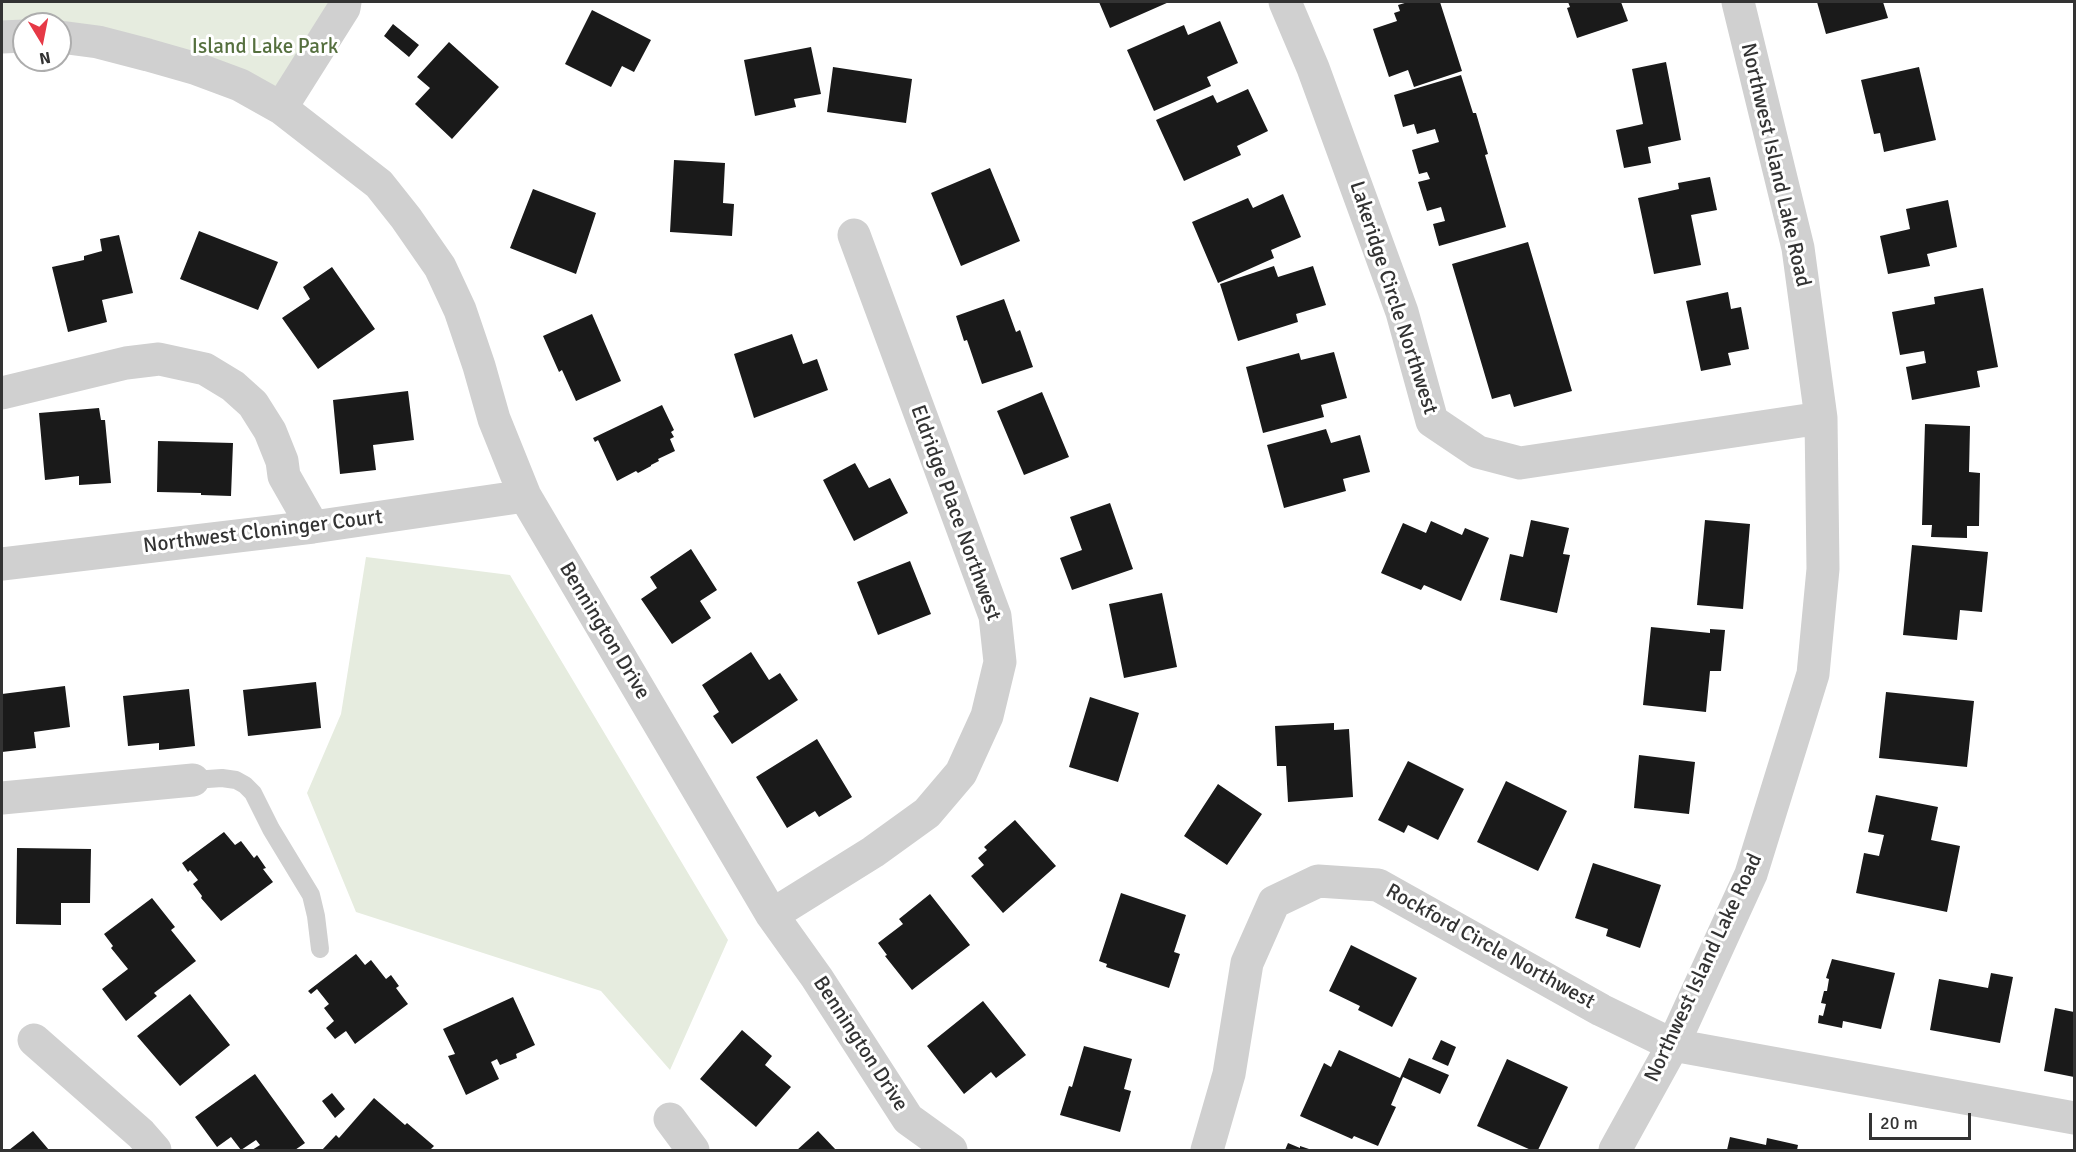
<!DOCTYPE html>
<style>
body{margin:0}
#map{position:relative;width:2076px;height:1152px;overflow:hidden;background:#fff;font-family:Signika,sans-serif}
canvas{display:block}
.frame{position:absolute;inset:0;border:3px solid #333;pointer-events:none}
.north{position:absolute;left:12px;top:12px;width:60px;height:60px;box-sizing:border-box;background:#fff;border:2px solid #adadad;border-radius:50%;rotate:170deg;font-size:16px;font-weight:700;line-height:24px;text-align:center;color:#333}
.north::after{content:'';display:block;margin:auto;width:21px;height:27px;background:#e63946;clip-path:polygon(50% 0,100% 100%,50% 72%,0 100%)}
.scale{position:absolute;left:1869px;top:1113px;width:102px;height:27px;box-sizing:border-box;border:3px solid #333;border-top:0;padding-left:8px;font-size:18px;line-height:21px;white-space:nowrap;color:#333;-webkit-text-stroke:4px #fff;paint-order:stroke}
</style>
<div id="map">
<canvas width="2076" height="1152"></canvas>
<div class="frame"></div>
<div class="north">N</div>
<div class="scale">20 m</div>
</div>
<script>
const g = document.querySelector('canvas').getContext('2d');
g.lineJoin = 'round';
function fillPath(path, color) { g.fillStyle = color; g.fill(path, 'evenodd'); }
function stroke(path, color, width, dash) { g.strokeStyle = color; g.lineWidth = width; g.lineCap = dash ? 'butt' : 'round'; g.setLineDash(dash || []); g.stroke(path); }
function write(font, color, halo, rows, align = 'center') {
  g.font = font + ' Signika,sans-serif'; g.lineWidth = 6; g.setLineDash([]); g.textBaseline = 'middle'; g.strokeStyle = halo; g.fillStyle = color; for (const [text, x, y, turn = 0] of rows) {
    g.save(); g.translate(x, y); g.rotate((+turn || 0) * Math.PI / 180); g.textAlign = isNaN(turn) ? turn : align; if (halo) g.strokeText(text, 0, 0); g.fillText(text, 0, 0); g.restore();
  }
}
const green = new Path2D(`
 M 2,2 L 345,2 L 281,108 L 60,24 L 24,24 L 2,37 Z
 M 366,557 L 510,575 L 728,940 L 670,1070 L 601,991 L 356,912 L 307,793 L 341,714 Z`);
const building = new Path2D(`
 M 1099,2 L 1169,2 L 1110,28 Z
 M 1408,2 L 1440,2 L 1462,71 L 1414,87 L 1408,70 L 1389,77 L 1373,29 L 1397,21 L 1394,13 L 1400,11 L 1398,5 Z
 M 1568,2 L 1621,2 L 1628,21 L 1577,38 L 1567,8 L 1570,7 Z
 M 1817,2 L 1883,2 L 1888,18 L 1826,34 Z
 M 592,10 L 651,40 L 634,72 L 622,66 L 611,87 L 565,64 Z
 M 1220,21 L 1238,63 L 1207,77 L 1211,86 L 1154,111 L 1127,50 L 1184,25 L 1188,35 Z
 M 393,24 L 419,45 L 409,57 L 384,36 Z
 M 449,42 L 499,87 L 452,139 L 415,104 L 430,88 L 417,77 Z
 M 811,47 L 821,94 L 794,99 L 796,107 L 755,116 L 744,60 Z
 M 1666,62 L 1681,140 L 1648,147 L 1651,163 L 1624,168 L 1616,130 L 1643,124 L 1632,69 Z
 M 833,67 L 912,79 L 906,123 L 827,112 Z
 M 1919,67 L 1936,140 L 1884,152 L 1880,133 L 1874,134 L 1861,80 Z
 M 1461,75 L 1473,113 L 1476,113 L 1488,154 L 1485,155 L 1506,227 L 1439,246 L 1433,224 L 1445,221 L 1441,207 L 1427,211 L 1418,182 L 1430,179 L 1427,172 L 1419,174 L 1412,150 L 1439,142 L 1435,129 L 1417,134 L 1414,124 L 1403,127 L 1394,95 Z
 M 1248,89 L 1268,131 L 1237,146 L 1241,155 L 1184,181 L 1156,120 L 1213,95 L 1217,103 Z
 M 674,160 L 725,163 L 723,203 L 734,204 L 732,236 L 670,232 Z
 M 990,168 L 1020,241 L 961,266 L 931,193 Z
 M 1710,177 L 1717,210 L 1691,215 L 1701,265 L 1654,274 L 1638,198 L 1679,189 L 1678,183 Z
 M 533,189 L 596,213 L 576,274 L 510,248 Z
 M 1283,194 L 1301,237 L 1271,250 L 1274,258 L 1218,283 L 1192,222 L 1248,198 L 1253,208 Z
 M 1948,200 L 1957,247 L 1927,254 L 1930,266 L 1888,274 L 1880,236 L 1910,229 L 1906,209 Z
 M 199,231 L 278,262 L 258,310 L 180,279 Z
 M 119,235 L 133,293 L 102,300 L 107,322 L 68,332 L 52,267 L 84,260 L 84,256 L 102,251 L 100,239 Z
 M 1528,242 L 1572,391 L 1514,407 L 1510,394 L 1492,399 L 1452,264 Z
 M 1274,266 L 1278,277 L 1313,266 L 1326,305 L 1296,314 L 1298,322 L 1238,341 L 1220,284 Z
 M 332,267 L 375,329 L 318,369 L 282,318 L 310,299 L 303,287 Z
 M 1983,288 L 1998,367 L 1977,371 L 1980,387 L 1912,400 L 1906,367 L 1926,363 L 1924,351 L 1900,355 L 1892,312 L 1935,304 L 1934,297 Z
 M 1728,292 L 1731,309 L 1741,307 L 1749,349 L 1728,353 L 1731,365 L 1701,371 L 1686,301 Z
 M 1004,299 L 1016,332 L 1020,330 L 1033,367 L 982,384 L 967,340 L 964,341 L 956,316 Z
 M 592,314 L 621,381 L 576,401 L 562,370 L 559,372 L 543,336 Z
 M 792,334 L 803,364 L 817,359 L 828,390 L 754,418 L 734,354 Z
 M 1334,352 L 1347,398 L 1321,405 L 1324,417 L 1263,433 L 1246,367 L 1299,353 L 1301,360 Z
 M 408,391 L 414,440 L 373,445 L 376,470 L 340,474 L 333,400 Z
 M 1042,392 L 1069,457 L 1024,475 L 997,411 Z
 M 662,405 L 674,430 L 671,432 L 674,437 L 670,439 L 675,451 L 658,459 L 659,461 L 651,465 L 651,466 L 638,473 L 636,471 L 617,481 L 598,440 L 595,442 L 593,438 Z
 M 99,408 L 101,420 L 105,420 L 111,483 L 79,485 L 79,476 L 45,480 L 39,413 Z
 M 1925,424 L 1970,426 L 1969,472 L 1980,473 L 1979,526 L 1967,526 L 1967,538 L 1931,537 L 1932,525 L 1922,525 Z
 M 1326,429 L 1331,443 L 1360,435 L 1370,472 L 1343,479 L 1346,491 L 1284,508 L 1267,445 Z
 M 158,441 L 233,443 L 231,496 L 201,495 L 201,493 L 157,492 Z
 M 855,463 L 869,488 L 890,478 L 908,513 L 854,541 L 823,480 Z
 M 1110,503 L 1133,569 L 1072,590 L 1060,558 L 1082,550 L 1070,517 Z
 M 1531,520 L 1569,528 L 1563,554 L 1570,555 L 1557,613 L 1500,600 L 1510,554 L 1523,557 Z
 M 1705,520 L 1750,524 L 1743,609 L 1697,605 Z
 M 1431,521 L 1462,535 L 1465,528 L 1489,538 L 1461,601 L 1424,585 L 1421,590 L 1381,573 L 1403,523 L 1426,533 Z
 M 1912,545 L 1988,552 L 1982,612 L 1960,610 L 1957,640 L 1903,635 Z
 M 691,549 L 717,590 L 700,601 L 711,618 L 672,644 L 641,599 L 657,588 L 650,577 Z
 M 910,561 L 931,614 L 878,635 L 857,582 Z
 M 1162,593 L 1177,667 L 1124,678 L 1109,604 Z
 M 1651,627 L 1710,633 L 1710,629 L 1725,630 L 1721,671 L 1710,671 L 1706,712 L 1643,705 Z
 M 751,652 L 769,680 L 780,673 L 798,700 L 732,744 L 713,716 L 719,712 L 702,685 Z
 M 316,682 L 321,728 L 248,736 L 243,690 Z
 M 65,686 L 70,727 L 34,732 L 36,748 L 2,752 L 2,694 Z
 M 189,689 L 195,746 L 159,750 L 159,743 L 128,746 L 123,696 Z
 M 1886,692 L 1974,701 L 1967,767 L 1879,758 Z
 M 1090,697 L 1139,713 L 1118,782 L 1069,767 Z
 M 1334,723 L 1334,730 L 1349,729 L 1353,797 L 1288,802 L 1286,766 L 1277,766 L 1275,726 Z
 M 817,739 L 852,797 L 819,817 L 815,811 L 787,828 L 756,777 Z
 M 1639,755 L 1695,762 L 1689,814 L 1634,808 Z
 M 1408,761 L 1464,789 L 1438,840 L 1408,825 L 1404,833 L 1378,820 Z
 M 1506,781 L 1567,811 L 1538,871 L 1477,842 Z
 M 1218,784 L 1262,814 L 1227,865 L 1184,836 Z
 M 1876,795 L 1938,807 L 1931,840 L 1960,846 L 1947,912 L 1856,893 L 1864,853 L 1879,856 L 1884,835 L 1868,832 Z
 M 1015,820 L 1056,866 L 1003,913 L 971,876 L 984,865 L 978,858 L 987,850 L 984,847 Z
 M 224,832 L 235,845 L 241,841 L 254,858 L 257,855 L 266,868 L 263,869 L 273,882 L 221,921 L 201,898 L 202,896 L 193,884 L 198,880 L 190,870 L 188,872 L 182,863 Z
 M 17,848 L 91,849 L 90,903 L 61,903 L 61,925 L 16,924 Z
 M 1593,863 L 1661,885 L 1640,948 L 1606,936 L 1608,929 L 1575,918 Z
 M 1121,893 L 1186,915 L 1174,952 L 1180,954 L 1169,988 L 1106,967 L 1107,964 L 1099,961 Z
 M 930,894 L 970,945 L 912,990 L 885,956 L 887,955 L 878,943 L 903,924 L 899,919 Z
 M 152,898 L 175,927 L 171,930 L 196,961 L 154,993 L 157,996 L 126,1021 L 102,989 L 128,969 L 111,948 L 113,946 L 104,934 Z
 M 1351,945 L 1417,978 L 1392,1027 L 1358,1010 L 1360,1006 L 1329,991 Z
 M 356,954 L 365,965 L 371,960 L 386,979 L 391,975 L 399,986 L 396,988 L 408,1004 L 355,1044 L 346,1031 L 335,1039 L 326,1028 L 334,1021 L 324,1008 L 329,1004 L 317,989 L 311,994 L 308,991 Z
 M 1832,959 L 1895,973 L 1881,1029 L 1843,1021 L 1842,1028 L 1818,1023 L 1819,1015 L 1823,1016 L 1826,1004 L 1821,1003 L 1824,991 L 1827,991 L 1829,979 L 1826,978 Z
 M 1991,973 L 2013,977 L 2000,1043 L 1930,1030 L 1939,979 L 1988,988 Z
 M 190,994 L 230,1045 L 180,1086 L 137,1036 Z
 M 513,997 L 535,1045 L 516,1054 L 517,1058 L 500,1065 L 497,1059 L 491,1062 L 499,1079 L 466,1095 L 448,1056 L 455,1054 L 443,1029 Z
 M 983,1001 L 1026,1055 L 996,1078 L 991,1072 L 964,1094 L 927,1046 Z
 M 2055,1008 L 2074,1012 L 2074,1077 L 2044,1071 Z
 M 742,1030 L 772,1056 L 765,1065 L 791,1087 L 756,1127 L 700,1079 Z
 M 1441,1040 L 1456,1047 L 1448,1066 L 1432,1059 Z
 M 1084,1046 L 1132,1059 L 1124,1089 L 1131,1091 L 1120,1132 L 1060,1115 L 1069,1086 L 1072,1087 Z
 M 1339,1050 L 1400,1078 L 1409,1058 L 1449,1075 L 1440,1094 L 1403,1077 L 1391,1105 L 1396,1107 L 1378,1146 L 1354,1136 L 1352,1139 L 1300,1116 L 1324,1063 L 1331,1067 Z
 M 1507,1059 L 1568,1087 L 1538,1150 L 1531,1150 L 1477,1126 Z
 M 255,1074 L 305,1143 L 295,1150 L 252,1150 L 260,1145 L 256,1140 L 241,1150 L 231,1137 L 217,1147 L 195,1117 Z
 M 332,1093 L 345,1109 L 335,1118 L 322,1101 Z
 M 374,1098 L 405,1125 L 407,1123 L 434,1146 L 430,1150 L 322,1150 L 336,1135 L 339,1138 Z
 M 33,1131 L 49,1150 L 9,1150 Z
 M 818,1131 L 836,1150 L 797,1150 Z
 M 1730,1137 L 1766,1145 L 1767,1138 L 1798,1145 L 1797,1150 L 1727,1150 Z
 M 1288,1143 L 1300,1148 L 1300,1146 L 1312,1150 L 1285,1150 Z`);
const service = new Path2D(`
 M 193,780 L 222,778 L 236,780 L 245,785 L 253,793 L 271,829 L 311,895 L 316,916 L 320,949`);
const minor = new Path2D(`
 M 1285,2 L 1313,68 L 1402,312 L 1432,421 L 1478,452 L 1520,463 L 1821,418
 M 2,37 L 24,36
 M 60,37 L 98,42 L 148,55 L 197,69 L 240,85 L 281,108 L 379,184 L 406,218 L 440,267 L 460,310 L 479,366 L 494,419 L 525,496 L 772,915 L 817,978 L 908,1119 L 951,1150
 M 281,108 L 344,8 L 345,2
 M 2,393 L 126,363 L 159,359 L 205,369 L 233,386 L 253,404 L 270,431 L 282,461 L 284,476 L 313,527
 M 2,564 L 313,527 L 525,496
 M 2,798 L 193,780
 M 772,915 L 873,852 L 927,813 L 961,773 L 987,716 L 1000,662 L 995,616 L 854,235
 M 34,1040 L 141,1134 L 155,1150
 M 670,1119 L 693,1150
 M 1207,1150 L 1229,1074 L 1247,963 L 1274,902 L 1318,881 L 1378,885 L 1601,1010 L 1673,1045 L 2074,1118
 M 1615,1150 L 1673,1045 L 1751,874 L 1813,674 L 1823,569 L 1821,418 L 1798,248 L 1738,2`);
const parkNames = [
 ["Island Lake Park",265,47]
];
const streetNames = [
 ["Northwest Island Lake Road",1775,165,77],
 ["Lakeridge Circle Northwest",1393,298,72],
 ["Eldridge Place Northwest",955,513,70],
 ["Northwest Cloninger Court",263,532,-7],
 ["Bennington Drive",604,631,59],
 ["Rockford Circle Northwest",1490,947,29],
 ["Northwest Island Lake Road",1704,968,-65],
 ["Bennington Drive",860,1044,57]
];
fillPath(green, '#e6ecdf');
fillPath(building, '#1a1a1a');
stroke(service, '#d0d0d0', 18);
stroke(minor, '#d0d0d0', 33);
write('21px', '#56703f', '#fff', parkNames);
write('21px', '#333', '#fff', streetNames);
</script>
